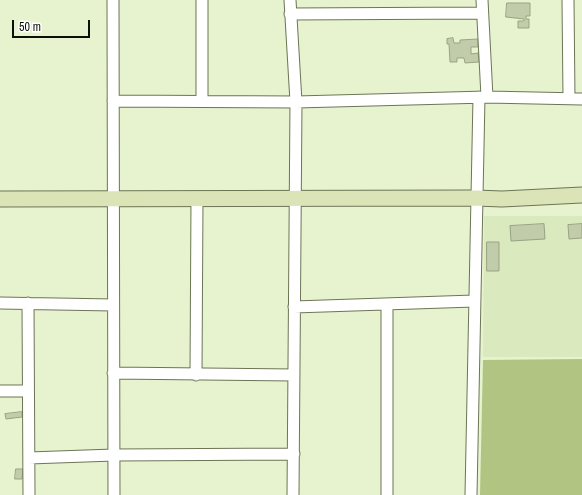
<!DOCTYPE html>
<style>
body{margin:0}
#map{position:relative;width:582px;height:495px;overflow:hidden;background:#e7f2cf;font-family:"Archivo Narrow",sans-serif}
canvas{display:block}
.scale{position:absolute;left:12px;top:20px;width:78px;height:18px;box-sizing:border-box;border:2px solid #0b0f04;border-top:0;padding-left:5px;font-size:12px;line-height:14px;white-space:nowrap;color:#0b0f04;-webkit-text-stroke:3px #fff;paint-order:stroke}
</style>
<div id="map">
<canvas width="582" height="495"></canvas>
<div class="scale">50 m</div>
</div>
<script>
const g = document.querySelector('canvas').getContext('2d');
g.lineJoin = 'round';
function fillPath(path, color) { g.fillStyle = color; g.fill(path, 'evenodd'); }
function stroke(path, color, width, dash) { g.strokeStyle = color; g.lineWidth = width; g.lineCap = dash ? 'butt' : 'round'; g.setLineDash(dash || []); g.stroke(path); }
const built = new Path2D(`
 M 484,216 L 582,216 L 582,357 L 483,357 Z`);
const green = new Path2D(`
 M 582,359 L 582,495 L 480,495 L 483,360 Z`);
const building = new Path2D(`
 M 507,3 L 530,3 L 530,16 L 526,16 L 526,19 L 529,19 L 529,28 L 518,28 L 518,21 L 524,21 L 524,19 L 506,17 Z
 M 453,38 L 454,43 L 460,43 L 460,40 L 478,39 L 478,47 L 471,47 L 471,54 L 478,53 L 479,62 L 465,63 L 464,58 L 457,58 L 457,62 L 450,62 L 449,44 L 447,44 L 447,39 Z
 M 544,224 L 545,239 L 511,241 L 510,226 Z
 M 582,224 L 582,238 L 569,239 L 568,225 Z
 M 487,242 L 499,242 L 499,271 L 487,271 Z
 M 22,412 L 22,417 L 6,419 L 5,414 Z
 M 16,469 L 23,469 L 22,479 L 15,479 Z`);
const minor = new Path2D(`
 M 113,0 L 114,495
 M 290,0 L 296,102 L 293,495
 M 482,0 L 487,97
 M 568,0 L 569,98
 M 290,14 L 482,13
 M 113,101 L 296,102 L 487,97 L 582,99
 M 202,101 L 202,0
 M 0,303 L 113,305
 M 28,303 L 29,495
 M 294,307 L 474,301
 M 113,373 L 294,375
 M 196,375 L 197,199
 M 0,391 L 27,391
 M 29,458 L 114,455 L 294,454
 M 387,495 L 387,305
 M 471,495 L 479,97`);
const secondary = new Path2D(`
 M 0,199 L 476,198 L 502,199 L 582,195`);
fillPath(built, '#dbe9bf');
fillPath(green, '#b1c482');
fillPath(building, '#c1ccaa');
stroke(building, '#99a383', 1);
stroke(minor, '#6c7556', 13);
stroke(secondary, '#6c7556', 17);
stroke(minor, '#fff', 11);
stroke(secondary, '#dbe4b6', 15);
</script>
